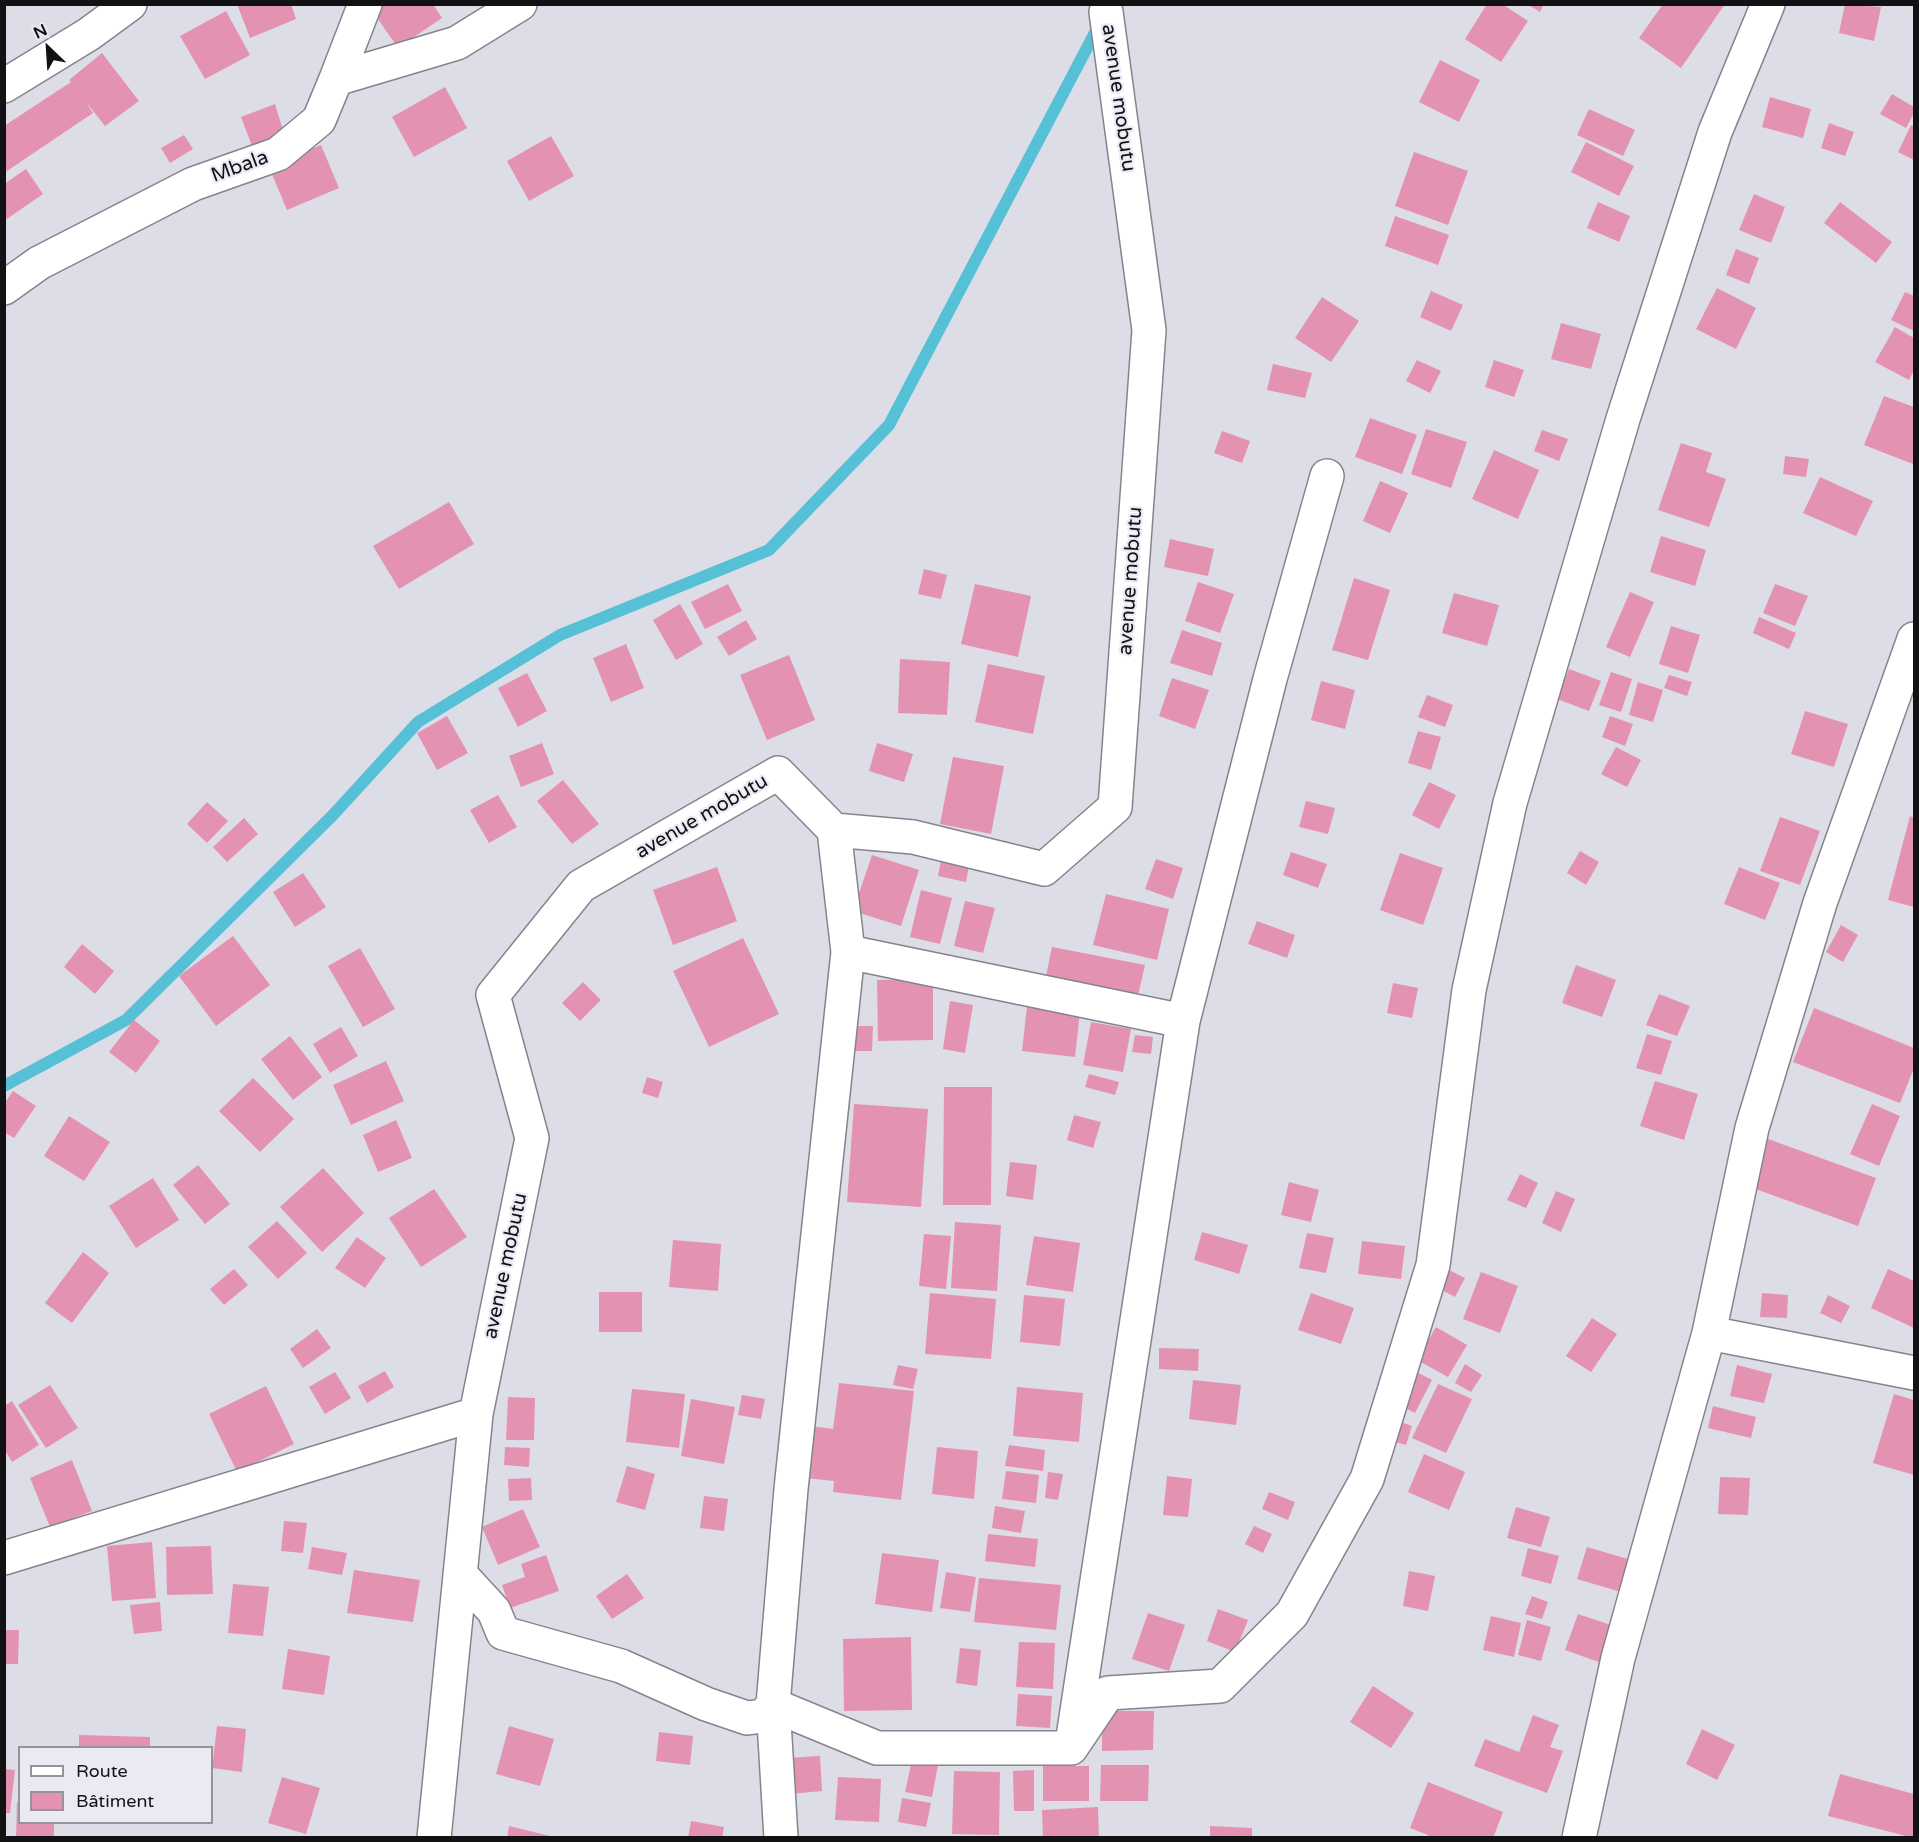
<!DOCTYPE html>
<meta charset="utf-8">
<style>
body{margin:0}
#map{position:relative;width:1919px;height:1842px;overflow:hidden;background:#dddde7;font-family:"Varela Round",sans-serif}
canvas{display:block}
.frame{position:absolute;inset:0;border:6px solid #121215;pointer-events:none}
.legend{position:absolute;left:18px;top:1746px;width:195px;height:78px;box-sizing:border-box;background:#ebeaf4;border:2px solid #94949b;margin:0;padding:8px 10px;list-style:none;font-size:18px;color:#121215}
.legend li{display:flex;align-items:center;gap:12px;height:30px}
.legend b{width:30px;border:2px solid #94949b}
.north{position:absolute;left:18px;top:18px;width:60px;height:60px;-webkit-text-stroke:4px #ebeaf4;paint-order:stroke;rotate:335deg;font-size:16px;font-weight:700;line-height:24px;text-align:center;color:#121215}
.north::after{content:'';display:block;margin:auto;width:21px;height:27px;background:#121215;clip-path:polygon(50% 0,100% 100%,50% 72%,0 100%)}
</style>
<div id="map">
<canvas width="1919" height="1842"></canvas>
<div class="frame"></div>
<ul class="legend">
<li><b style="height:8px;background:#fff"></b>Route</li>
<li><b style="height:16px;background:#e393b1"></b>Bâtiment</li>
</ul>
<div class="north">N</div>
</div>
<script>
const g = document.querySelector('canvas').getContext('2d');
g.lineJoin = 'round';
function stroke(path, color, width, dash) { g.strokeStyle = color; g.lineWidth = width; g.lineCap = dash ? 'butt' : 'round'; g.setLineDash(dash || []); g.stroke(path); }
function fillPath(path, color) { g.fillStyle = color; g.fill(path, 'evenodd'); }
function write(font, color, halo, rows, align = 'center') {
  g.font = font + ' "Varela Round",sans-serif'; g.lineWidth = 4.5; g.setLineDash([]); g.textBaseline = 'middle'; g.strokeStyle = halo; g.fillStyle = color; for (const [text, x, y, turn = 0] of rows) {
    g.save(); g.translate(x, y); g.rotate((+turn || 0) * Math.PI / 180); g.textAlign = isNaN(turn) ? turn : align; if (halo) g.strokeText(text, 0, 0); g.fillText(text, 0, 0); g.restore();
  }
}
const stream = new Path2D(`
 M 4,1086 L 126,1020 L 333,815 L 418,722 L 560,635 L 769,550 L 889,425 L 1099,25`);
const building = new Path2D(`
 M 237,4 L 291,4 L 296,19 L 250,38 Z
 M 385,4 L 433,4 L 442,18 L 398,48 L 373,12 Z
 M 1487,4 L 1502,4 L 1528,21 L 1501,62 L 1465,39 Z
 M 1527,4 L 1544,4 L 1540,12 Z
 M 1663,4 L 1725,4 L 1681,68 L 1639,38 Z
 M 1845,4 L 1881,7 L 1874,41 L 1839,33 Z
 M 226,11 L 250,55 L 205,79 L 180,36 Z
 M 102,53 L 139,101 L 105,126 L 86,102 L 93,113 L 4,173 L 4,126 L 71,82 L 69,80 Z
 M 1440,60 L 1480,80 L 1459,122 L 1419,102 Z
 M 445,87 L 467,128 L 414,157 L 392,117 Z
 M 1892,94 L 1914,107 L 1914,113 L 1906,128 L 1880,114 Z
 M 1770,97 L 1811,109 L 1803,138 L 1762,127 Z
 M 275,104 L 286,140 L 255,154 L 241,117 Z
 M 1589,109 L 1635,130 L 1623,156 L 1577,135 Z
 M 1829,123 L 1854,132 L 1845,156 L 1821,148 Z
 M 1911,125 L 1914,127 L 1914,160 L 1898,152 Z
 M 184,135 L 193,149 L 170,163 L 161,148 Z
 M 551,136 L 574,176 L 529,201 L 507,161 Z
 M 1586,142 L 1634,166 L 1619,196 L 1571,172 Z
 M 321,145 L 339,188 L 287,210 L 269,167 Z
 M 1414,152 L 1468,171 L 1448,225 L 1395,206 Z
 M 26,169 L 43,194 L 4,221 L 4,184 Z
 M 1754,194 L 1785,207 L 1771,243 L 1739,230 Z
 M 1598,202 L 1630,216 L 1619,242 L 1587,228 Z
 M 1840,202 L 1892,242 L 1876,263 L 1824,223 Z
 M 1395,216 L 1449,235 L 1438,265 L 1385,246 Z
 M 1736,249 L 1759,258 L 1749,284 L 1726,275 Z
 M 1717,288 L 1756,308 L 1736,349 L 1696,329 Z
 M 1431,291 L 1463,305 L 1451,331 L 1420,317 Z
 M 1905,292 L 1914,296 L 1914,331 L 1891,320 Z
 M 1322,297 L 1359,321 L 1331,362 L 1295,338 Z
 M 1561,323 L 1601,334 L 1591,369 L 1551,359 Z
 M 1895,327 L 1914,338 L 1914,370 L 1909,380 L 1875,362 Z
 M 1417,360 L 1441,371 L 1430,393 L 1406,381 Z
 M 1494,360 L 1524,370 L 1514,397 L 1485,387 Z
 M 1273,364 L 1312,373 L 1305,398 L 1267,390 Z
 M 1884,396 L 1914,407 L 1913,464 L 1864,445 Z
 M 1370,418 L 1417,435 L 1402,474 L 1355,457 Z
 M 1426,429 L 1467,442 L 1451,488 L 1411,474 Z
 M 1542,430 L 1568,439 L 1559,461 L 1534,451 Z
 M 1222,431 L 1250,441 L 1242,463 L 1214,453 Z
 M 1681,443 L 1712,453 L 1706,472 L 1726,479 L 1709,527 L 1658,510 Z
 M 1494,450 L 1539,470 L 1518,519 L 1472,499 Z
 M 1785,456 L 1809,459 L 1806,477 L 1783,474 Z
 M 1820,477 L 1873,501 L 1856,536 L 1803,513 Z
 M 1380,481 L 1408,493 L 1390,533 L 1363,521 Z
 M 449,502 L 474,544 L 399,589 L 373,546 Z
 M 1661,536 L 1706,550 L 1695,586 L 1650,572 Z
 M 1170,539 L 1214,549 L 1208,576 L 1164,567 Z
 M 924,569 L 947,575 L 941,599 L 918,594 Z
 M 1354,578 L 1390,590 L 1368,660 L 1332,650 Z
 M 1198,582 L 1234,594 L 1220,633 L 1185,621 Z
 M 728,584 L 742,611 L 705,629 L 691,602 Z
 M 975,584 L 1031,596 L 1018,657 L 961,644 Z
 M 1775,584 L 1808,596 L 1795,626 L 1763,613 Z
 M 1630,592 L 1654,602 L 1630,657 L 1606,647 Z
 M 1454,593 L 1499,605 L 1487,646 L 1442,633 Z
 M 680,604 L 703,644 L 676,660 L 653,620 Z
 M 1759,617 L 1796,633 L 1789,649 L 1753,633 Z
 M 746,620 L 757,639 L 729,656 L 717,637 Z
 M 1671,626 L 1700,635 L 1688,673 L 1659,664 Z
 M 1182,630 L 1222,643 L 1212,676 L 1170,663 Z
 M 626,644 L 644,688 L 611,702 L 593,658 Z
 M 789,655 L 815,720 L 767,740 L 740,675 Z
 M 900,659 L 950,662 L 947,715 L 898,713 Z
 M 988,664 L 1045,676 L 1033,734 L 975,722 Z
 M 1569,669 L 1601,681 L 1589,711 L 1557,699 Z
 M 1611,672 L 1632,679 L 1621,712 L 1599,705 Z
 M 527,673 L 547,711 L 518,727 L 498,688 Z
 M 1669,675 L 1692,682 L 1687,696 L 1664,688 Z
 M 1172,678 L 1209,690 L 1195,729 L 1159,716 Z
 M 1321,681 L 1355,690 L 1345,729 L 1311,720 Z
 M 1638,682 L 1663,690 L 1653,722 L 1629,715 Z
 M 1427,695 L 1453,705 L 1445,727 L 1418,717 Z
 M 1805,711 L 1848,724 L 1834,767 L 1791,754 Z
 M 447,716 L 468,753 L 437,770 L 417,733 Z
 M 1610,716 L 1633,724 L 1625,746 L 1602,737 Z
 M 1418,731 L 1441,737 L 1431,770 L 1408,763 Z
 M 542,743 L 554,774 L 521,787 L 509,756 Z
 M 877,743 L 913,754 L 904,782 L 869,771 Z
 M 1616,747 L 1641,760 L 1627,787 L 1601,774 Z
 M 953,757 L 1004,766 L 991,834 L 940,824 Z
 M 563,780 L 599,824 L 572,844 L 537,801 Z
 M 1429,782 L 1456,795 L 1439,829 L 1412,815 Z
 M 498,795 L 517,827 L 489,843 L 470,810 Z
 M 1306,801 L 1335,808 L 1328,834 L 1299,827 Z
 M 207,802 L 228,821 L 207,843 L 187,824 Z
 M 1910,816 L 1914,818 L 1914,907 L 1888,900 Z
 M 1780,817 L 1820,831 L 1800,885 L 1760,871 Z
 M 244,818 L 258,834 L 227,862 L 213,847 Z
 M 1580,851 L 1599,862 L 1586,885 L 1567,873 Z
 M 1291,852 L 1327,864 L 1318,888 L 1283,875 Z
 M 1400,853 L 1443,868 L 1423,925 L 1380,910 Z
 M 872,855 L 919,870 L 901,926 L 853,911 Z
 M 942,855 L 970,860 L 966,882 L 938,876 Z
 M 1156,859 L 1183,868 L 1173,899 L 1145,889 Z
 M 717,867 L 737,921 L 673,945 L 653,890 Z
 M 1739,867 L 1780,883 L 1765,920 L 1724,904 Z
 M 303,873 L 326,907 L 295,927 L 273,892 Z
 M 921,890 L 952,898 L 940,944 L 910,937 Z
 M 1106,894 L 1169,909 L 1157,960 L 1093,945 Z
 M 965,901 L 995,908 L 983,953 L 954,946 Z
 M 1257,921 L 1295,935 L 1287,958 L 1248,944 Z
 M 1841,925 L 1858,935 L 1843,962 L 1826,952 Z
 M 233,936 L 270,985 L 216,1026 L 179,976 Z
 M 743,938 L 779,1014 L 709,1047 L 673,971 Z
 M 82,944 L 114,971 L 95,994 L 64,967 Z
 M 1052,947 L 1145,965 L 1137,1000 L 1045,981 Z
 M 360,948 L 395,1009 L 363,1027 L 328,966 Z
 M 1576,965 L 1616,980 L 1602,1017 L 1562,1003 Z
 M 933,979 L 933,1040 L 878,1041 L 877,980 Z
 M 583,982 L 601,1000 L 580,1021 L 562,1003 Z
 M 1393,983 L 1418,988 L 1412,1018 L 1387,1013 Z
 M 1659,994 L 1690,1006 L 1677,1036 L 1646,1025 Z
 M 950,1001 L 973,1005 L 965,1053 L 943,1049 Z
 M 1027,1006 L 1080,1012 L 1075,1057 L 1022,1051 Z
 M 1814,1008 L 1914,1048 L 1914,1068 L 1900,1103 L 1793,1062 Z
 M 134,1020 L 160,1041 L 136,1073 L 109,1052 Z
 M 1091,1022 L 1131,1029 L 1123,1072 L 1083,1065 Z
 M 848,1026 L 873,1026 L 872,1051 L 847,1051 Z
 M 341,1027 L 358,1056 L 330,1073 L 313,1044 Z
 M 1647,1034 L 1672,1041 L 1661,1075 L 1636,1068 Z
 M 1135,1035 L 1153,1037 L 1151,1054 L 1132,1052 Z
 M 290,1036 L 322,1077 L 293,1100 L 261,1059 Z
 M 386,1061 L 404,1101 L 351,1125 L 333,1085 Z
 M 1089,1074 L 1119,1082 L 1115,1095 L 1085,1087 Z
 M 647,1077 L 663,1082 L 658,1098 L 642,1093 Z
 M 253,1078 L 294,1119 L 260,1152 L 219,1111 Z
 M 1655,1081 L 1698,1094 L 1684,1140 L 1640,1126 Z
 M 944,1087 L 992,1087 L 991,1205 L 943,1205 Z
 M 13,1091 L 36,1106 L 14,1138 L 4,1132 L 4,1104 Z
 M 854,1104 L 928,1109 L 921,1207 L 847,1202 Z
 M 1872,1104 L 1900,1116 L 1879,1166 L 1850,1154 Z
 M 1074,1115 L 1101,1122 L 1093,1148 L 1067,1140 Z
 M 69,1116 L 110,1142 L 84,1181 L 44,1156 Z
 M 396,1120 L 412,1158 L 378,1172 L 363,1135 Z
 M 1768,1139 L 1876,1178 L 1858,1226 L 1750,1187 Z
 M 1010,1162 L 1037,1165 L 1033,1200 L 1006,1196 Z
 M 198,1165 L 230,1204 L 205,1224 L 173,1185 Z
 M 323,1168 L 364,1213 L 322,1252 L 280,1207 Z
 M 1520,1174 L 1538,1183 L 1526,1208 L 1507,1200 Z
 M 153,1178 L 179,1220 L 136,1248 L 109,1206 Z
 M 1289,1182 L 1319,1190 L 1311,1222 L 1281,1215 Z
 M 434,1189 L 467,1237 L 421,1267 L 389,1218 Z
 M 1556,1191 L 1575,1199 L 1561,1232 L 1542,1223 Z
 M 277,1221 L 307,1253 L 278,1279 L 248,1247 Z
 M 955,1222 L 1001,1225 L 997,1291 L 951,1288 Z
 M 1202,1232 L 1248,1245 L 1239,1274 L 1194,1260 Z
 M 1307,1233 L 1334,1238 L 1326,1273 L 1299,1268 Z
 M 924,1234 L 951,1236 L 946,1289 L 919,1286 Z
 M 1034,1236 L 1080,1243 L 1073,1292 L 1026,1285 Z
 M 357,1237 L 386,1258 L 365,1288 L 335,1268 Z
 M 673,1240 L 721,1244 L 718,1291 L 669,1287 Z
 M 1362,1241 L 1405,1246 L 1401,1279 L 1358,1274 Z
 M 83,1252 L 109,1273 L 72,1323 L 45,1303 Z
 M 234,1269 L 248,1285 L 224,1305 L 210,1289 Z
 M 1888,1269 L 1914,1281 L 1914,1328 L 1871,1308 Z
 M 1449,1270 L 1465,1278 L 1455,1297 L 1440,1289 Z
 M 1481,1272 L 1518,1286 L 1500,1333 L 1463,1319 Z
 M 599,1292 L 642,1292 L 642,1332 L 599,1332 Z
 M 930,1293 L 996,1299 L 991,1359 L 925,1354 Z
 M 1311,1293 L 1354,1308 L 1341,1344 L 1298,1330 Z
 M 1762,1293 L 1788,1295 L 1787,1318 L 1760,1317 Z
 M 1024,1295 L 1065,1299 L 1060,1346 L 1020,1342 Z
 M 1828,1295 L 1850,1306 L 1841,1323 L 1820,1313 Z
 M 1592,1318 L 1617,1334 L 1591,1372 L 1566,1356 Z
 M 1436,1327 L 1467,1345 L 1448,1377 L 1417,1360 Z
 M 317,1329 L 331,1348 L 303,1368 L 290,1349 Z
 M 1159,1348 L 1199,1349 L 1198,1371 L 1159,1369 Z
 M 1465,1364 L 1482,1375 L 1471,1392 L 1455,1383 Z
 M 898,1365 L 918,1369 L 913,1389 L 893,1385 Z
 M 1737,1365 L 1772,1374 L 1764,1403 L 1730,1396 Z
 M 1411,1369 L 1432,1380 L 1415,1413 L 1393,1402 Z
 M 385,1371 L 394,1387 L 367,1403 L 358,1386 Z
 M 335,1372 L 351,1398 L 325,1414 L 309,1387 Z
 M 1193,1380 L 1241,1385 L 1236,1425 L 1189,1419 Z
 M 839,1383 L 914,1391 L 901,1500 L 833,1492 L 834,1481 L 805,1478 L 811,1426 L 833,1429 Z
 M 1438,1384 L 1472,1399 L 1446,1453 L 1412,1438 Z
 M 50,1385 L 78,1428 L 46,1448 L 18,1405 Z
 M 266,1386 L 294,1444 L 237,1472 L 209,1414 Z
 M 1017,1387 L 1083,1393 L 1079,1442 L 1013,1436 Z
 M 632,1389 L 685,1394 L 679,1448 L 626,1442 Z
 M 1894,1394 L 1914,1400 L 1914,1475 L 1873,1463 Z
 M 742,1395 L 765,1399 L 761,1419 L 738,1415 Z
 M 508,1397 L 535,1398 L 534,1440 L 506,1440 Z
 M 691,1399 L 735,1407 L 724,1464 L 681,1456 Z
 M 12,1401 L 39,1445 L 12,1462 L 4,1449 L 4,1406 Z
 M 1713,1406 L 1756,1417 L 1751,1438 L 1708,1428 Z
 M 1398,1421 L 1412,1426 L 1406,1445 L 1392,1441 Z
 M 1009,1445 L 1045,1450 L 1043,1471 L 1005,1466 Z
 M 505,1447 L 530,1448 L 529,1467 L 504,1465 Z
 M 937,1447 L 978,1451 L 974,1499 L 932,1494 Z
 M 1424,1454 L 1465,1472 L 1449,1510 L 1408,1492 Z
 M 72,1460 L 92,1511 L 50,1527 L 30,1478 Z
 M 627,1466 L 655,1474 L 645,1510 L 616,1502 Z
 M 1006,1471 L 1039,1475 L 1036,1503 L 1002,1499 Z
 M 1048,1472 L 1063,1474 L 1058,1500 L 1045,1498 Z
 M 1167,1476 L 1192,1479 L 1188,1517 L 1163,1515 Z
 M 1720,1477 L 1750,1478 L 1748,1515 L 1718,1514 Z
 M 531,1478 L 532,1500 L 509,1501 L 508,1479 Z
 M 1269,1492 L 1295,1502 L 1288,1520 L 1262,1509 Z
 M 704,1496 L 728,1499 L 724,1531 L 700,1528 Z
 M 995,1506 L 1025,1511 L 1021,1533 L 992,1528 Z
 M 1516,1507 L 1550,1517 L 1541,1547 L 1507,1538 Z
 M 523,1509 L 540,1547 L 498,1565 L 482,1527 Z
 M 284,1521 L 307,1523 L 303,1553 L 281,1551 Z
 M 1254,1526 L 1272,1534 L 1263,1553 L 1245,1544 Z
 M 988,1534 L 1038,1539 L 1035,1567 L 985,1561 Z
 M 152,1542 L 156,1598 L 112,1601 L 107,1546 Z
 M 211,1546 L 213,1594 L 167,1595 L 166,1547 Z
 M 312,1547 L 347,1553 L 342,1575 L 308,1569 Z
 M 1587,1547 L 1638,1562 L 1628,1594 L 1577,1579 Z
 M 1528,1548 L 1559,1556 L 1551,1584 L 1521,1576 Z
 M 882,1553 L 939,1560 L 932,1612 L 875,1604 Z
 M 546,1555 L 559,1591 L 510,1608 L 502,1585 L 525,1577 L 521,1564 Z
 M 354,1570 L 420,1580 L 413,1622 L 347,1613 Z
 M 1409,1571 L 1435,1576 L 1428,1611 L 1403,1606 Z
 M 946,1572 L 976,1577 L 970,1612 L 940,1608 Z
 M 627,1574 L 644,1598 L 612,1619 L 596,1596 Z
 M 979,1578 L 1061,1585 L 1056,1630 L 974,1622 Z
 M 233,1584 L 269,1587 L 263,1636 L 228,1633 Z
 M 1532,1596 L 1548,1602 L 1542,1619 L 1525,1614 Z
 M 160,1602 L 162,1631 L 134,1634 L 130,1605 Z
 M 1218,1609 L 1248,1620 L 1235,1652 L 1207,1641 Z
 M 1148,1613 L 1185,1625 L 1169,1671 L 1132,1659 Z
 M 1578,1614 L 1623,1629 L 1610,1666 L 1565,1650 Z
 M 1491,1616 L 1521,1623 L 1514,1657 L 1483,1650 Z
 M 1527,1620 L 1551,1627 L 1541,1661 L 1518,1655 Z
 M 4,1630 L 19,1630 L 18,1664 L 4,1664 Z
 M 911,1637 L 912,1710 L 844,1711 L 843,1639 Z
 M 1019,1642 L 1055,1643 L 1053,1689 L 1016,1687 Z
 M 960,1648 L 981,1650 L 977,1686 L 956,1683 Z
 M 288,1649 L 330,1656 L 324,1695 L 282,1689 Z
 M 1373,1686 L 1414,1713 L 1391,1748 L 1350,1722 Z
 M 1018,1694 L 1052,1696 L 1050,1728 L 1016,1726 Z
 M 1102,1711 L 1154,1711 L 1153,1750 L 1102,1751 Z
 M 1533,1715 L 1559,1725 L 1550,1747 L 1563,1751 L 1547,1793 L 1474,1766 L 1485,1739 L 1519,1752 Z
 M 217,1726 L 246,1729 L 242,1772 L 212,1768 Z
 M 509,1726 L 554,1739 L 540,1786 L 496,1774 Z
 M 1702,1729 L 1735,1745 L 1717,1780 L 1686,1764 Z
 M 659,1732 L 693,1736 L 690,1765 L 656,1761 Z
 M 79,1735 L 150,1737 L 150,1748 L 79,1748 Z
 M 913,1755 L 939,1760 L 932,1797 L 905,1792 Z
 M 820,1756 L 822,1791 L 790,1794 L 787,1758 Z
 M 1101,1765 L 1149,1765 L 1148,1801 L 1100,1801 Z
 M 1043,1766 L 1089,1766 L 1089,1801 L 1043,1801 Z
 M 4,1769 L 15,1770 L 10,1813 L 4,1813 Z
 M 1034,1770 L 1034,1811 L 1014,1811 L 1013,1771 Z
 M 954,1771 L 1000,1772 L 999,1835 L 952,1834 Z
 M 1840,1774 L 1914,1794 L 1914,1838 L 1828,1816 Z
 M 282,1777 L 320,1788 L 306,1834 L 268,1823 Z
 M 838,1777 L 881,1779 L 879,1822 L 835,1820 Z
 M 1428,1782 L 1503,1812 L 1493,1838 L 1427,1838 L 1428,1835 L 1410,1828 Z
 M 902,1798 L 931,1803 L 926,1827 L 898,1822 Z
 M 17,1802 L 20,1802 L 20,1822 L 54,1822 L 54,1838 L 16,1838 Z
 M 1098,1807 L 1099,1838 L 1043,1838 L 1042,1810 Z
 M 691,1821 L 724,1827 L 722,1838 L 688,1838 Z
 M 509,1826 L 554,1837 L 554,1838 L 507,1838 Z
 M 1210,1826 L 1252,1828 L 1252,1838 L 1210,1838 Z`);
const minor = new Path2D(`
 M 336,79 L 365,4
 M 4,86 L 89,34 L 130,4
 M 4,288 L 39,263 L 193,184 L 278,154 L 319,120 L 336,79 L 457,43 L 520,4
 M 848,952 L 1183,1021
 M 1709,1333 L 1914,1373
 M 4,1558 L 476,1414 L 532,1138 L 493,995 L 581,886 L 778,773 L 834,830 L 913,837 L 1044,869 L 1115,807 L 1149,330 L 1106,12
 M 460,1574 L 494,1611 L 503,1633 L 621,1666 L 706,1704 L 747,1718 L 763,1716 L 773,1705 L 877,1748 L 1071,1748 L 1108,1693 L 1220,1686 L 1292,1614 L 1367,1479 L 1433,1265 L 1469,990 L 1510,803 L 1623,419 L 1715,132 L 1768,4
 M 1073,1737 L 1183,1021 L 1270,679 L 1327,476
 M 434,1838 L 476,1414
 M 781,1838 L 773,1705 L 791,1489 L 848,952 L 834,830
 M 1579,1838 L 1618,1658 L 1709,1333 L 1752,1128 L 1820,903 L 1914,639`);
const streetNames = [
 ["avenue mobutu",1118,98,82],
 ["Mbala",240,167,-20],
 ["avenue mobutu",1131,581,-86],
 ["avenue mobutu",702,817,-30],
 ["avenue mobutu",506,1266,-78]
];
stroke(stream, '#56c0d7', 12);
fillPath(building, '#e393b1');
stroke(minor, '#84848d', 36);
stroke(minor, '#fff', 33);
write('20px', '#121215', '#ebeaf4', streetNames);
</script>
